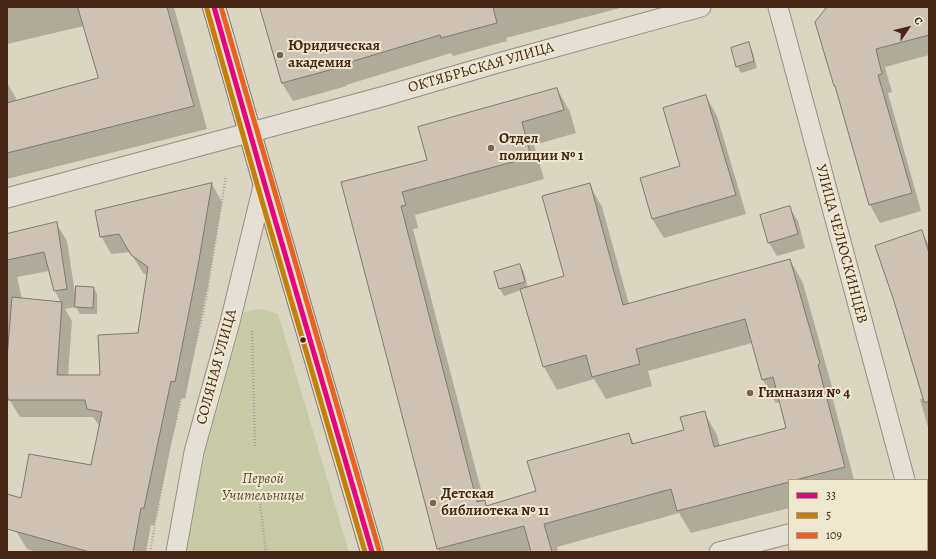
<!DOCTYPE html>
<meta charset="utf-8">
<style>
body{margin:0}
#map{position:relative;width:936px;height:559px;overflow:hidden;background:#dbd6c1;font-family:Alegreya,serif}
canvas{display:block}
.frame{position:absolute;inset:0;border:8px solid #472615;pointer-events:none}
.legend{position:absolute;left:788px;top:479px;width:140px;height:72px;box-sizing:border-box;background:#efe8d0;border:1px solid #ac9a85;margin:0;padding:5px 7px;list-style:none;font-size:12px;color:#472615}
.legend li{display:flex;align-items:center;gap:8px;height:20px}
.legend b{width:20px;border:1px solid #ac9a85}
.north{position:absolute;left:888px;top:8px;width:40px;height:40px;-webkit-text-stroke:3px #efe8d0;paint-order:stroke;rotate:55deg;font-size:11px;font-weight:700;line-height:16px;text-align:center;color:#472615}
.north::after{content:'';display:block;margin:auto;width:14px;height:18px;background:#472615;clip-path:polygon(50% 0,100% 100%,50% 72%,0 100%)}
</style>
<div id="map">
<canvas width="936" height="559"></canvas>
<div class="frame"></div>
<ul class="legend">
<li><b style="height:5px;background:#e5007d"></b>33</li>
<li><b style="height:5px;background:#c28006"></b>5</li>
<li><b style="height:5px;background:#e96221"></b>109</li>
</ul>
<div class="north">С</div>
</div>
<script>
const g = document.querySelector('canvas').getContext('2d');
g.lineJoin = 'round';
function fillPath(path, color) { g.fillStyle = color; g.fill(path, 'evenodd'); }
function stroke(path, color, width, dash) { g.strokeStyle = color; g.lineWidth = width; g.lineCap = dash ? 'butt' : 'round'; g.setLineDash(dash || []); g.stroke(path); }
function write(font, color, halo, rows, align = 'center') {
  g.font = font + ' Alegreya,serif'; g.lineWidth = 4; g.setLineDash([]); g.textBaseline = 'middle'; g.strokeStyle = halo; g.fillStyle = color; for (const [text, x, y, turn = 0] of rows) {
    g.save(); g.translate(x, y); g.rotate((+turn || 0) * Math.PI / 180); g.textAlign = isNaN(turn) ? turn : align; if (halo) g.strokeText(text, 0, 0); g.fillText(text, 0, 0); g.restore();
  }
}
const green = new Path2D(`
 M 261,309 L 278,314 L 349,552 L 185,552 L 205,453 L 244,312 Z`);
const shadow = new Path2D(`
 M 7,7 L 174,7 L 207,129 L 7,179 L 7,83 L 16,98 L 17,101 L 99,79 L 84,26 L 7,44 Z
 M 261,7 L 624,7 L 506,38 L 507,41 L 453,56 L 451,53 L 346,85 L 347,86 L 293,101 L 282,83 Z
 M 835,7 L 929,7 L 929,55 L 885,67 L 892,92 L 888,93 L 921,211 L 880,223 L 870,205 L 837,88 Z
 M 748,44 L 752,50 L 757,68 L 741,73 L 737,66 Z
 M 557,89 L 570,112 L 576,133 L 534,145 L 544,179 L 415,215 L 418,228 L 413,229 L 484,501 L 487,506 L 537,492 L 629,434 L 634,444 L 685,431 L 704,412 L 717,435 L 720,446 L 787,428 L 780,402 L 776,403 L 763,380 L 752,343 L 648,371 L 652,386 L 606,399 L 594,379 L 557,390 L 544,367 L 521,290 L 504,296 L 500,289 L 495,272 L 520,265 L 524,272 L 528,288 L 565,277 L 589,184 L 602,207 L 629,304 L 790,260 L 803,283 L 832,387 L 830,388 L 854,480 L 789,480 L 789,508 L 691,533 L 679,513 L 557,547 L 558,552 L 532,552 L 532,550 L 523,552 L 440,552 L 437,548 L 343,183 L 429,161 Z
 M 706,96 L 717,116 L 746,214 L 664,238 L 652,219 L 681,167 Z
 M 212,184 L 222,202 L 208,285 L 185,399 L 181,398 L 154,526 L 151,525 L 146,552 L 37,552 L 27,549 L 16,531 L 92,466 L 100,427 L 93,417 L 20,417 L 9,399 L 8,391 L 7,392 L 7,236 L 56,223 L 67,241 L 76,300 L 94,288 L 97,294 L 97,314 L 80,314 L 76,307 L 65,309 L 72,321 L 68,376 L 101,376 L 139,334 L 148,276 L 143,273 L 130,252 L 111,254 L 101,236 ZM 49,271 L 55,291 L 61,303 L 22,299 L 17,277 Z
 M 790,208 L 798,221 L 805,248 L 777,256 L 769,243 L 761,216 Z
 M 921,231 L 929,245 L 929,431 L 920,399 L 924,398 Z`);
const building = new Path2D(`
 M 78,7 L 167,7 L 194,106 L 7,153 L 7,103 L 98,78 Z
 M 260,7 L 493,7 L 497,23 L 441,38 L 440,35 L 337,66 L 337,68 L 282,83 Z
 M 830,7 L 929,7 L 929,35 L 876,49 L 882,74 L 878,75 L 912,193 L 869,205 L 835,86 L 834,86 L 815,22 L 826,8 Z
 M 749,42 L 754,61 L 736,67 L 731,48 Z
 M 557,88 L 564,110 L 522,122 L 531,157 L 402,192 L 406,205 L 401,206 L 477,502 L 485,500 L 486,506 L 536,491 L 527,461 L 629,433 L 632,444 L 684,430 L 680,417 L 705,411 L 714,447 L 786,428 L 773,377 L 762,380 L 745,319 L 636,349 L 640,364 L 592,377 L 586,355 L 543,367 L 520,289 L 564,276 L 542,196 L 590,183 L 623,305 L 790,259 L 820,364 L 818,365 L 845,467 L 795,480 L 789,480 L 789,482 L 677,511 L 671,489 L 544,524 L 552,552 L 531,552 L 524,526 L 437,549 L 341,182 L 427,160 L 418,127 Z
 M 706,95 L 736,195 L 652,219 L 640,178 L 680,166 L 663,108 Z
 M 212,183 L 198,266 L 175,382 L 171,381 L 144,508 L 141,508 L 133,552 L 90,552 L 7,529 L 7,494 L 21,498 L 29,454 L 91,465 L 102,412 L 87,409 L 85,400 L 8,400 L 7,387 L 7,358 L 12,297 L 62,302 L 57,375 L 100,375 L 98,335 L 138,333 L 148,267 L 131,255 L 119,234 L 100,237 L 95,211 Z
 M 790,206 L 798,234 L 768,243 L 760,215 Z
 M 57,222 L 67,289 L 54,291 L 44,252 L 7,260 L 7,234 Z
 M 922,230 L 929,253 L 929,402 L 924,402 L 893,298 L 875,246 Z
 M 520,264 L 525,282 L 499,289 L 494,272 Z
 M 76,286 L 94,287 L 93,308 L 75,307 Z`);
const path = new Path2D(`
 M 252,331 L 255,446
 M 260,504 L 266,552
 M 150,552 L 169,447 L 204,311 L 226,176`);
const minor = new Path2D(`
 M 778,7 L 905,480
 M 7,198 L 385,96 L 491,65 L 701,7
 M 927,498 L 929,498
 M 923,550 L 924,552
 M 176,552 L 194,452 L 230,322 L 264,182
 M 719,552 L 789,534`);
const secondary = new Path2D(`
 M 214,7 L 264,182 L 372,552`);
const bus1 = new Path2D(`
 M 214,7 L 264,182 L 372,552`);
const bus2 = new Path2D(`
 M 207,9 L 257,184 L 365,552`);
const bus3 = new Path2D(`
 M 221,7 L 379,550`);
const markers = [
 [280,55,4,"#7b6451"],
 [491,148,4,"#7b6451"],
 [303,340,3.5,"#472615"],
 [750,393,4,"#7b6451"],
 [433,503,4,"#7b6451"]
];
const poiNames = [
 ["Юридическая",288,46],
 ["академия",288,63],
 ["Отдел",499,139],
 ["полиции № 1",499,156],
 ["Гимназия № 4",758,393],
 ["Детская",441,494],
 ["библиотека № 11",441,511]
];
const streetNames = [
 ["ОКТЯБРЬСКАЯ УЛИЦА",481,68,-16],
 ["УЛИЦА ЧЕЛЮСКИНЦЕВ",841,244,75],
 ["СОЛЯНАЯ УЛИЦА",217,367,-75]
];
const parkNames = [
 ["Первой",263,479],
 ["Учительницы",263,496]
];
fillPath(green, '#c6caa5');
fillPath(shadow, '#0003');
fillPath(building, '#cec2b5');
stroke(building, '#81786b', 1);
stroke(minor, '#978f81', 21);
stroke(secondary, '#81786b', 24);
stroke(path, '#a8a299', 2.5, [1, 2]);
stroke(minor, '#e4e0d6', 19);
stroke(secondary, '#e4e0d6', 22);
stroke(bus1, '#e5007d', 5);
stroke(bus2, '#c28006', 5);
stroke(bus3, '#e96221', 5);
for (const [x, y, r, color] of markers) { const dot = new Path2D(); dot.arc(x, y, r, 0, 2 * Math.PI); g.fillStyle = color; g.fill(dot); stroke(dot, '#efe8d0', 1.5); }
write('bold 15px', '#472615', '#efe8d0', poiNames, 'left');
write('15px', '#472615', '#efe8d0', streetNames);
write('italic 15px', '#624c33', '#efe8d0', parkNames);
</script>
